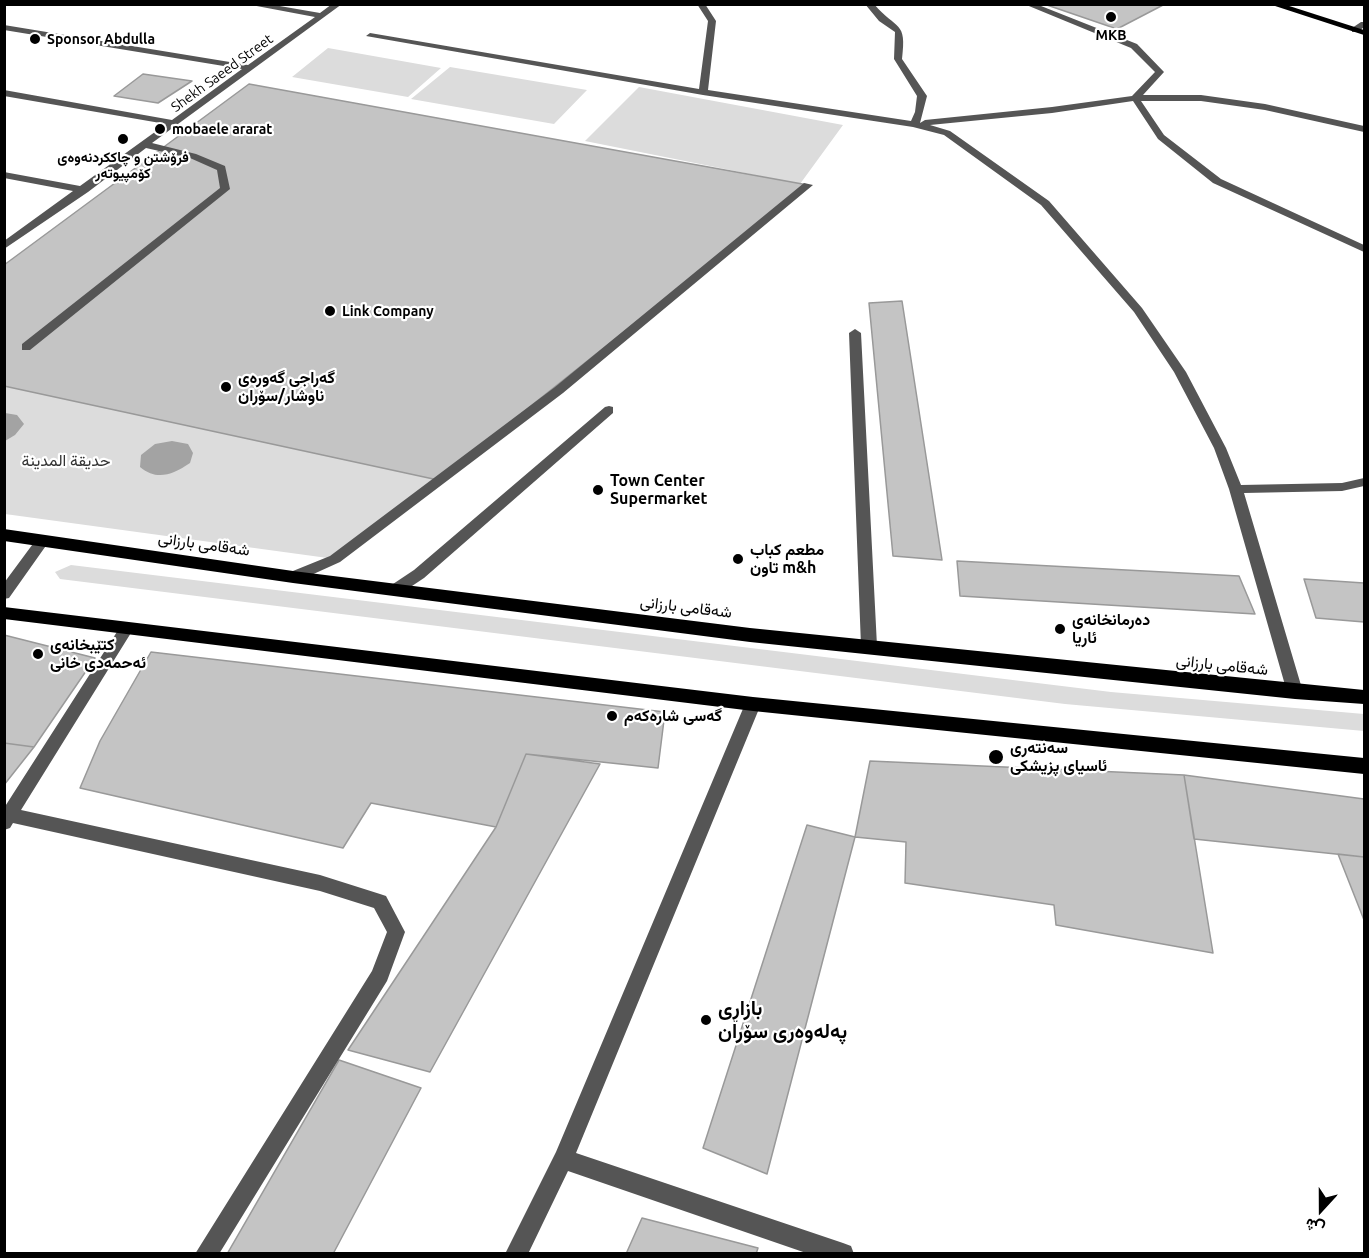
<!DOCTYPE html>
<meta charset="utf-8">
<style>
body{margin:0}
#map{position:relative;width:1369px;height:1258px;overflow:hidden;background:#fff;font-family:Ubuntu,Vazirmatn,sans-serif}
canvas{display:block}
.frame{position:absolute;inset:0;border:6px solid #000;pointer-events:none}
.north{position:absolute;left:1291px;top:1180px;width:60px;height:60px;-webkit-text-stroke:4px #fff;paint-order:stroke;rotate:201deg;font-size:16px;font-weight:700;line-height:24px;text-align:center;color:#000}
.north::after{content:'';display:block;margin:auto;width:21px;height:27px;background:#000;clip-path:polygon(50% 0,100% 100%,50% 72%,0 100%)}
</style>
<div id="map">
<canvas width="1369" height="1258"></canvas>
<div class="frame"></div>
<div class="north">ش</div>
</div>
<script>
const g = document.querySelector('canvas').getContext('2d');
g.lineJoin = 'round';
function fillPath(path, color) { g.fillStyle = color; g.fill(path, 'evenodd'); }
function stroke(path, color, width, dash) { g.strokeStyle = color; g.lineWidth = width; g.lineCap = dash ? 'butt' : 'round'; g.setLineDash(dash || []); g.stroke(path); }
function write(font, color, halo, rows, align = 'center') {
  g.font = font + ' Ubuntu,Vazirmatn,sans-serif'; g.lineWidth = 4.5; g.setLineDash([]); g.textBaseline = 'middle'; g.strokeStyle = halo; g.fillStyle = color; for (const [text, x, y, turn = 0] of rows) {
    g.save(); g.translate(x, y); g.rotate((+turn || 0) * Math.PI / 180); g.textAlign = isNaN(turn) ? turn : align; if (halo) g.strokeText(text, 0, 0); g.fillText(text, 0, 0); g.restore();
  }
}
const green = new Path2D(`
 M 328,48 L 441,68 L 408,97 L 292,77 Z
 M 450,67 L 587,90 L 554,124 L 411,99 Z
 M 639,87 L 843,125 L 800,184 L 585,141 Z
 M 5,386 L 28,391 L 438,480 L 335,559 L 5,514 Z
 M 71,565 L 1111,692 L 1364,714 L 1364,731 L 1065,704 L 60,579 L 55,572 Z`);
const water = new Path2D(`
 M 5,413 L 17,415 L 24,424 L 15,435 L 5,441 Z
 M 172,441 L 188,444 L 193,453 L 190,463 C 172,475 157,481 140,467 L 141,455 L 155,444 Z`);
const building = new Path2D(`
 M 1044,4 L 1165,4 L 1117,29 Z
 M 143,74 L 192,81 L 158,103 L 114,96 Z
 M 249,84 L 808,185 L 438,480 L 4,386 L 4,265 Z
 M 902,301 L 942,560 L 893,556 L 869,303 Z
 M 957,561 L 1239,576 L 1255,614 L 960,596 Z
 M 1304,579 L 1364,583 L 1364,622 L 1316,618 Z
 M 4,635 L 95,658 L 34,747 L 4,743 Z
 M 151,652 L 665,712 L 658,768 L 526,754 L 496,827 L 371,803 L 343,848 L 80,788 L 100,741 Z
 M 4,743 L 34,747 L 4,785 Z
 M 526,754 L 600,764 L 430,1072 L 348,1050 L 496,827 Z
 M 870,761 L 1184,775 L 1213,953 L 1056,925 L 1054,905 L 905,883 L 906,842 L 855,837 Z
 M 1184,775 L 1364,799 L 1364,857 L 1194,839 Z
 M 807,825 L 855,837 L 767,1174 L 703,1148 Z
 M 1338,854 L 1364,857 L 1364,920 Z
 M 339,1060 L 421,1088 L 333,1254 L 227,1254 Z
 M 642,1218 L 758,1248 L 756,1254 L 626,1254 Z`);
const minor = new Path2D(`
 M 246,4 L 268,4 L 320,13 L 332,4 L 342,4 L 152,143 L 196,154 L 225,166 L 230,189 L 30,350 L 22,350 L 22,344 L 220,188 L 217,170 L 190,158 L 146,148 L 88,192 L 4,249 L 4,241 L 73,191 L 4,178 L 4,172 L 80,186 L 166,124 L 4,96 L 4,90 L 172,120 L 242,69 L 4,30 L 4,25 L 248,65 L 315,17 Z
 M 697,4 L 705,4 L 716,21 L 708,90 L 911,121 L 915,112 L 917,96 L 894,59 L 895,32 L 879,21 L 865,4 L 874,4 C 897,31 907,20 902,59 L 927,96 L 920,123 L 925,120 L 1052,107 L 1132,96 L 1155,72 L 1131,48 L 1024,4 L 1036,4 L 1137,44 L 1164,72 L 1143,95 L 1201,95 L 1265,104 L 1364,126 L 1364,132 L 1265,110 L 1201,101 L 1141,101 L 1164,135 L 1221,179 L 1364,245 L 1364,252 L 1213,183 L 1158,139 L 1133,101 L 1052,113 L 930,125 L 950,131 L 1049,201 L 1142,308 L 1186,372 L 1226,448 L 1241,485 L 1342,483 L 1364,478 L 1364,486 L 1342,491 L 1244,493 L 1303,692 L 1301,696 L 1289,696 L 1287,692 L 1229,489 L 1214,448 L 1174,372 L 1134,312 L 1041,205 L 944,135 L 913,127 L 703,95 L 366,36 L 370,33 L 699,89 L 708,21 Z
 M 1361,22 L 1364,22 L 1364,27 L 1358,32 L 1352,32 L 1352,28 Z
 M 804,183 L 813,185 L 563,393 L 340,562 L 298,581 L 288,581 L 286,577 L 288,573 L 330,556 L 555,387 Z
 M 855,329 L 861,333 L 877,646 L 869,652 L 861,646 L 849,333 Z
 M 609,406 L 613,407 L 613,413 L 424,578 L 400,594 L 390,594 L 388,590 L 390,586 L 414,570 L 605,407 Z
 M 43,535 L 50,540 L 9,598 L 4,599 L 4,583 L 38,537 Z
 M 127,623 L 134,628 L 21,810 L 320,875 L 380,894 L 386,896 L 405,932 L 387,981 L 219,1254 L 195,1254 L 372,971 L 387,932 L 374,908 L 320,891 L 13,823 L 10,828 L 4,830 L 4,808 L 122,624 Z
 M 753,698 L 759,700 L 761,704 L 576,1153 L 843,1243 L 851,1246 L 854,1254 L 809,1254 L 568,1171 L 528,1254 L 505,1254 L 556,1152 L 745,704 L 747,700 Z`);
const major = new Path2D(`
 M 1269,4 L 1283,4 L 1364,30 L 1364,35 Z`);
const highway = new Path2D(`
 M 4,529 L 293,571 L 750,628 L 1364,690 L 1364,704 L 1295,699 L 750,642 L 293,583 L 4,541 Z
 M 4,607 L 753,697 L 1364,758 L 1364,774 L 753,711 L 4,619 Z`);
const markers = [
 [1111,17,6,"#000"],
 [35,39,6,"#000"],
 [160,129,6,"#000"],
 [123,139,6,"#000"],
 [330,311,6,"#000"],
 [226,387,6,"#000"],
 [598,490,6,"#000"],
 [738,559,6,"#000"],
 [1060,629,6,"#000"],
 [38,654,6,"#000"],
 [612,716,6,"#000"],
 [996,757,8,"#000"],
 [706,1020,6,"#000"]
];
const farPoinames = [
 ["MKB",1111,35,"center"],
 ["Sponsor Abdulla",47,39],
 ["mobaele ararat",172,129],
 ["فرۆشتن و چاککردنەوەی",123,157,"center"],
 ["کۆمپیوتەر",123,173,"center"],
 ["Link Company",342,311]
];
const farStreetnames = [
 ["Shekh Saeed Street",222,73,-36]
];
const poiNames = [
 ["گەراجی گەورەی",238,378],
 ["ناوشار/سۆران",238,396],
 ["Town Center",610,481],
 ["Supermarket",610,499],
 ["مطعم كباب",750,550],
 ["تاون m&h",750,568],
 ["دەرمانخانەی",1072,620],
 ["ئاریا",1072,638],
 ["کتێبخانەی",50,645],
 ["ئەحمەدی خانی",50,663],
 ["گەسی شارەکەم",624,716],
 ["سەنتەری",1010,748],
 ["ئاسیای پزیشکی",1010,766]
];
const parkNames = [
 ["حديقة المدينة",66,461]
];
const streetNames = [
 ["شەقامی بارزانی",204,544,8],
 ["شەقامی بارزانی",686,607,7],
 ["شەقامی بارزانی",1222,665,6]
];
const nearPoinames = [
 ["بازاڕی",718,1008],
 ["پەلەوەری سۆران",718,1031]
];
fillPath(green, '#dcdcdc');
fillPath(water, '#a3a3a3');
fillPath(building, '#c4c4c4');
stroke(building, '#999', 1.5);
fillPath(minor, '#555');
fillPath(major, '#000');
fillPath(highway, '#000');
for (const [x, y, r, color] of markers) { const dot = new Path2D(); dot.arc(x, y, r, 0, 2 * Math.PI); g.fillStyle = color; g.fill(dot); stroke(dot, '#fff', 2); }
write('bold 14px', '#000', '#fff', farPoinames, 'left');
write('14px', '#000', '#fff', farStreetnames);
write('bold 16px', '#000', '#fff', poiNames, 'left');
write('16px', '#333', '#fff', parkNames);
write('16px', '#000', '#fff', streetNames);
write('bold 20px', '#000', '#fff', nearPoinames, 'left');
</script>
